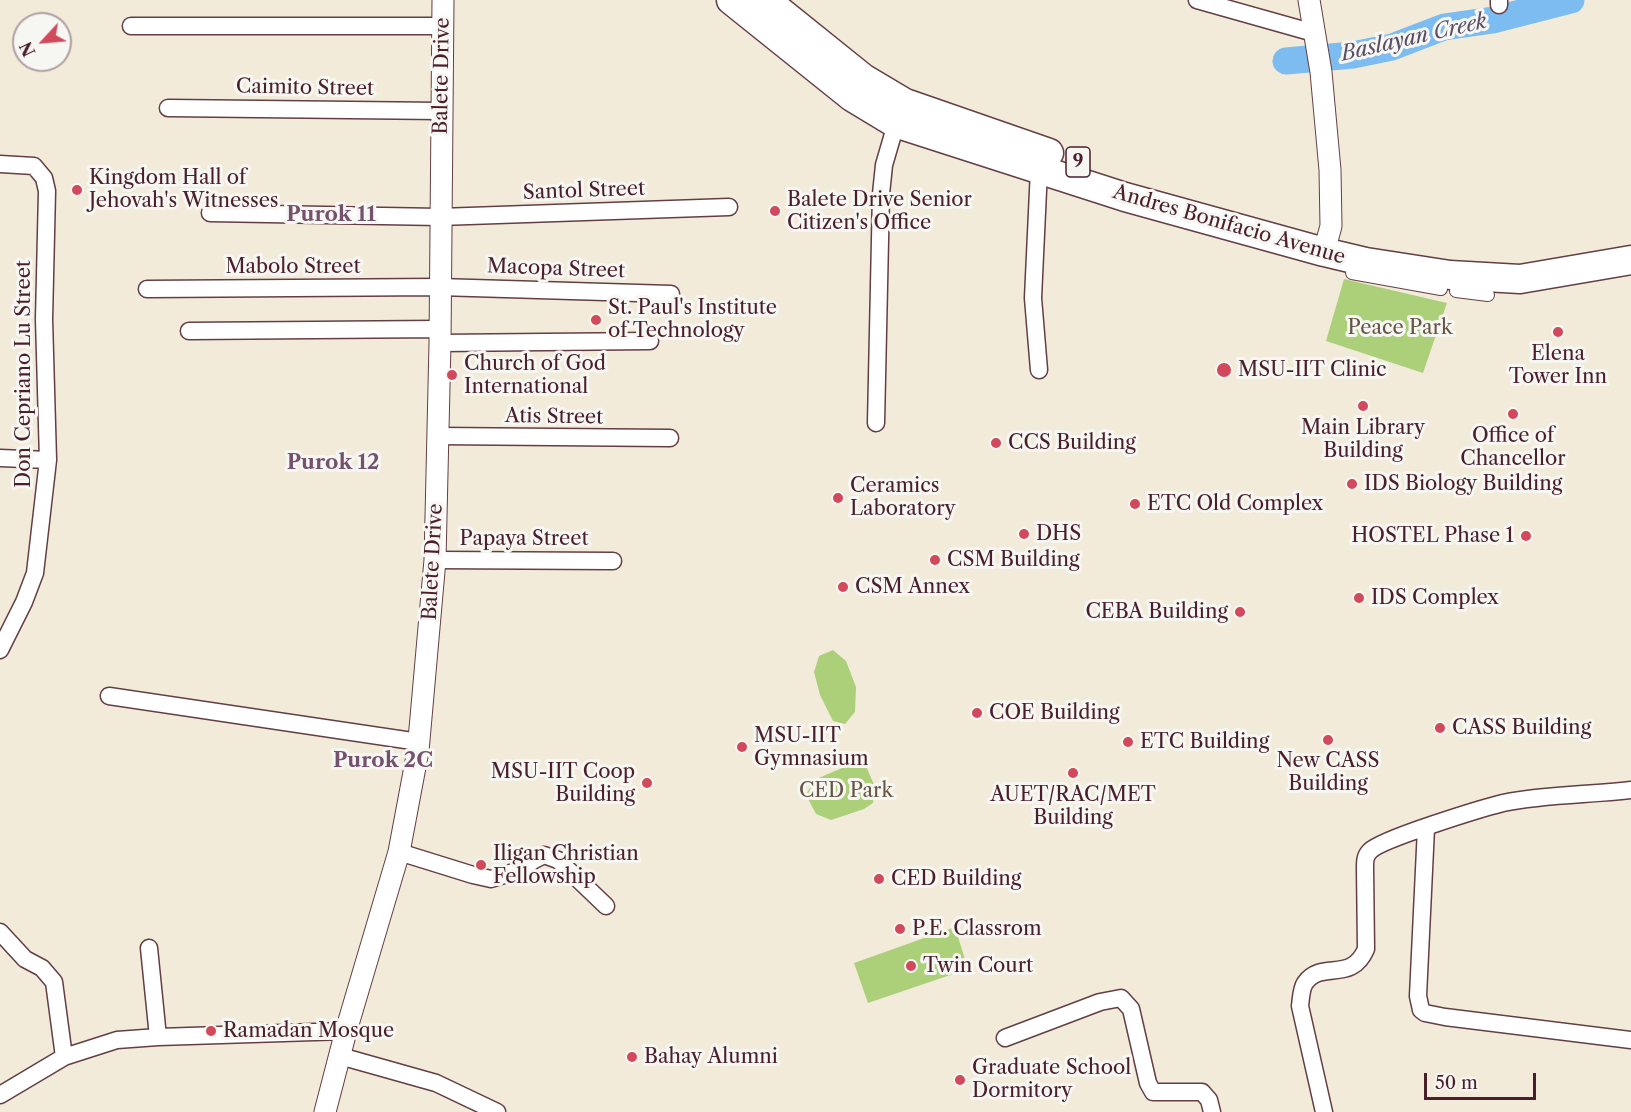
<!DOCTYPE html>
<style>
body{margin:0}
#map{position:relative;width:1631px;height:1112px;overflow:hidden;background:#f3ebd9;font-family:"Libre Caslon Text",serif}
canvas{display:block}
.north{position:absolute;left:12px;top:12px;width:60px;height:60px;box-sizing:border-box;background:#f6f6f2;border:2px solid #b1a0a2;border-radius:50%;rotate:244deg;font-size:16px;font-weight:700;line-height:24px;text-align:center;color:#4a1f2b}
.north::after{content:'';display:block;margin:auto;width:21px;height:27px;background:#d1495b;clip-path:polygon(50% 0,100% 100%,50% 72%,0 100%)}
.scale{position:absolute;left:1424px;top:1073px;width:112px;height:27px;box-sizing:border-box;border:3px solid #4a1f2b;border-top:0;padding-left:8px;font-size:18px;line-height:21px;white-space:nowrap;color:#4a1f2b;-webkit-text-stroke:4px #f6f6f2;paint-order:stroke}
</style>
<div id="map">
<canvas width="1631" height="1112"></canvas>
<div class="north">N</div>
<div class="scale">50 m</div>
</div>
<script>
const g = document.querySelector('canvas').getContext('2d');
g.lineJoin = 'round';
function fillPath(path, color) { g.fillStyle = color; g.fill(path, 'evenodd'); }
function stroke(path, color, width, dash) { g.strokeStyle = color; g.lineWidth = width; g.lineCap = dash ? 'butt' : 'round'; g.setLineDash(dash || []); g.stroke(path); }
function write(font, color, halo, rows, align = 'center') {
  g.font = font + ' "Libre Caslon Text",serif'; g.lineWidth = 6; g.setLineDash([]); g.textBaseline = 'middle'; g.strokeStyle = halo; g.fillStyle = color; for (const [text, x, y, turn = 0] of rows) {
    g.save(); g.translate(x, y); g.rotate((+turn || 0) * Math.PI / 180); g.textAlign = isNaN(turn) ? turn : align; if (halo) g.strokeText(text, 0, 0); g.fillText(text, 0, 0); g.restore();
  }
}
const green = new Path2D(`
 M 1344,279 L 1447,303 L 1423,373 L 1326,341 Z
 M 833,650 L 846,661 L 856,687 L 855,712 L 845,724 L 833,721 L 820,695 L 814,672 L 819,656 Z
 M 863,759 L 875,787 L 873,803 L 864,809 L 831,820 L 816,814 L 806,795 L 814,780 Z
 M 955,927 L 968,969 L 868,1003 L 854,963 Z`);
const river = new Path2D(`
 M 1286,61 L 1353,55 L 1392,47 L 1444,27 L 1493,20 L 1571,0`);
const pedestrian = new Path2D(`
 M 1352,273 L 1441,289
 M 1456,291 L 1488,295`);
const minor = new Path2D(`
 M 1197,0 L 1314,33
 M 1499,5 L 1499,0
 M 131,26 L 442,26
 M 168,108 L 441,111
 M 0,164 L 34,166 L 44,178 L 47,191 L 44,319 L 48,460 L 35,573 L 24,602 L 0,650
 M 210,213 L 440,217 L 729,207
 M 147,289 L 439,287 L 671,294
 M 189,331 L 439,329
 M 440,343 L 650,341
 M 1039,370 L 1033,298 L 1039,169
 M 876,423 L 881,194 L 884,165 L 898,117
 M 438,436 L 670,438
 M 0,458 L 48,460
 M 435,560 L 613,561
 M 109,696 L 419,742
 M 1426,828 L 1418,996 L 1421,1010 L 1425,1013 L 1445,1017 L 1631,1040
 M 399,852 L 473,875 L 491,879 L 520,870 L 534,860 L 544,855 L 558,860 L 606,906
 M 0,932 L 25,959 L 42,968 L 54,982 L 64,1057
 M 149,948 L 158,1037
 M 1005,1038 L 1100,1002 L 1121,998 L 1131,1009 L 1148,1083 L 1153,1092 L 1202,1092 L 1209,1100 L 1212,1112
 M 340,1056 L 436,1083 L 497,1112
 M 0,1095 L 64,1057 L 117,1040 L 158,1037 L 346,1031
 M 1324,1112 L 1300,1006 C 1301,999 1301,989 1305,983 C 1322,959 1351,984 1366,949 L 1365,868 C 1365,861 1365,856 1370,851 C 1381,839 1483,808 1503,803 C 1545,794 1589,795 1631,790`);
const tertiary = new Path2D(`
 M 1309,0 L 1321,72 L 1330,170 L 1331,226 L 1324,252
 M 325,1112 L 346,1031 L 399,852 L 418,751 L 435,560 L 440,343 L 443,0`);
const trunk = new Path2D(`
 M 731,0 L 852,97 L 895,123 L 1125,197 L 1324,252 L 1366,262 L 1450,275 L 1520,279 L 1631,260
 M 766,0 L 863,78 L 905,103 L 1049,153`);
const markers = [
 [77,190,6,"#d1495b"],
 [775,211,6,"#d1495b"],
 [596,320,6,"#d1495b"],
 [1558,332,6,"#d1495b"],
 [1224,370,8,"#d1495b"],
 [452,375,6,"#d1495b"],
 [1363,406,6,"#d1495b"],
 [1513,414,6,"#d1495b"],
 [996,443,6,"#d1495b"],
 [1352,484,6,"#d1495b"],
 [838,498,6,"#d1495b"],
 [1135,504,6,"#d1495b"],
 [1024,534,6,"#d1495b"],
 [1526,536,6,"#d1495b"],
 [935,560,6,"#d1495b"],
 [843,587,6,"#d1495b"],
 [1359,598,6,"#d1495b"],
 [1240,612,6,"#d1495b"],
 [977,713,6,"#d1495b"],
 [1440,728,6,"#d1495b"],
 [1328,740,6,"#d1495b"],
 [1128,742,6,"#d1495b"],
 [742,747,6,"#d1495b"],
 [1073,773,6,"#d1495b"],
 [647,783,6,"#d1495b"],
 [481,865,6,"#d1495b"],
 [879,879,6,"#d1495b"],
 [900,929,6,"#d1495b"],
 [911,966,6,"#d1495b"],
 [211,1031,6,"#d1495b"],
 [632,1057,6,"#d1495b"],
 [960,1080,6,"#d1495b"]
];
const shields = [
 [1078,162,24]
];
const shieldNames = [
 ["9",1078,162]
];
const streetNames = [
 ["Balete Drive",442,76,-89],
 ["Caimito Street",305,88,1],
 ["Santol Street",584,191,-2],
 ["Andres Bonifacio Avenue",1229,225,16],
 ["Mabolo Street",293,267],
 ["Macopa Street",556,269,2],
 ["Don Cepriano Lu Street",24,374,-90],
 ["Atis Street",554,417,1],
 ["Papaya Street",524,539],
 ["Balete Drive",433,562,-87]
];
const poiNames = [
 ["Kingdom Hall of",89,178],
 ["Jehovah's Witnesses",89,201],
 ["Balete Drive Senior",787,200],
 ["Citizen's Office",787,223],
 ["St. Paul's Institute",608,308],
 ["of Technology",608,331],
 ["Elena",1558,354,"center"],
 ["Tower Inn",1558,377,"center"],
 ["Church of God",464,364],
 ["International",464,387],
 ["MSU-IIT Clinic",1238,370],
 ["Main Library",1363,428,"center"],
 ["Building",1363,451,"center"],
 ["Office of",1513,436,"center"],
 ["Chancellor",1513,459,"center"],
 ["CCS Building",1008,443],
 ["IDS Biology Building",1364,484],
 ["Ceramics",850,486],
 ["Laboratory",850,509],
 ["ETC Old Complex",1147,504],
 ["DHS",1036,534],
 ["HOSTEL Phase 1",1514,536,"right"],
 ["CSM Building",947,560],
 ["CSM Annex",855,587],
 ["IDS Complex",1371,598],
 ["CEBA Building",1228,612,"right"],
 ["COE Building",989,713],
 ["CASS Building",1452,728],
 ["MSU-IIT",754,736],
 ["Gymnasium",754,759],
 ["ETC Building",1140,742],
 ["New CASS",1328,761,"center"],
 ["Building",1328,784,"center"],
 ["MSU-IIT Coop",635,772,"right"],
 ["Building",635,795,"right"],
 ["AUET/RAC/MET",1073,795,"center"],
 ["Building",1073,818,"center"],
 ["Iligan Christian",493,854],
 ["Fellowship",493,877],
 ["CED Building",891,879],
 ["P.E. Classrom",912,929],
 ["Twin Court",923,966],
 ["Ramadan Mosque",223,1031],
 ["Bahay Alumni",644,1057],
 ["Graduate School",972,1068],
 ["Dormitory",972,1091]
];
const parkNames = [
 ["Peace Park",1400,328],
 ["CED Park",846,791]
];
const waterNames = [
 ["Baslayan Creek",1414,38,-13]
];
const neighbourhoodNames = [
 ["Purok 11",331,215],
 ["Purok 12",333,463],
 ["Purok 2C",383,761]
];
fillPath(green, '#acd07a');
stroke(river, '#7dbcf1', 27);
stroke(pedestrian, '#633e45', 14);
stroke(minor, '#633e45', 19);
stroke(tertiary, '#633e45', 23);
stroke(trunk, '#633e45', 31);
stroke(pedestrian, '#fff', 12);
stroke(minor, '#fff', 16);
stroke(tertiary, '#fff', 21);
stroke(trunk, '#fff', 28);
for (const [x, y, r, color] of markers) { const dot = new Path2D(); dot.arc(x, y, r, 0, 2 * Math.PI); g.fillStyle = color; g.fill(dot); stroke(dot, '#f6f6f2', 2); }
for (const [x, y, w] of shields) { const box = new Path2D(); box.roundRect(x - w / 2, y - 15, w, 30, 4.5); g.fillStyle = '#f6f6f2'; g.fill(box); stroke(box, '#4a1f2b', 1.5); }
write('bold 18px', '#4a1f2b', null, shieldNames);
write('20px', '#4a1f2b', '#f6f6f2', streetNames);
write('20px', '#4a1f2b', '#f6f6f2', poiNames, 'left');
write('20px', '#675443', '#f6f6f2', parkNames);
write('italic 21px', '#594e66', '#f6f6f2', waterNames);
write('bold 21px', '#74516d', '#f6f6f2', neighbourhoodNames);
</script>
